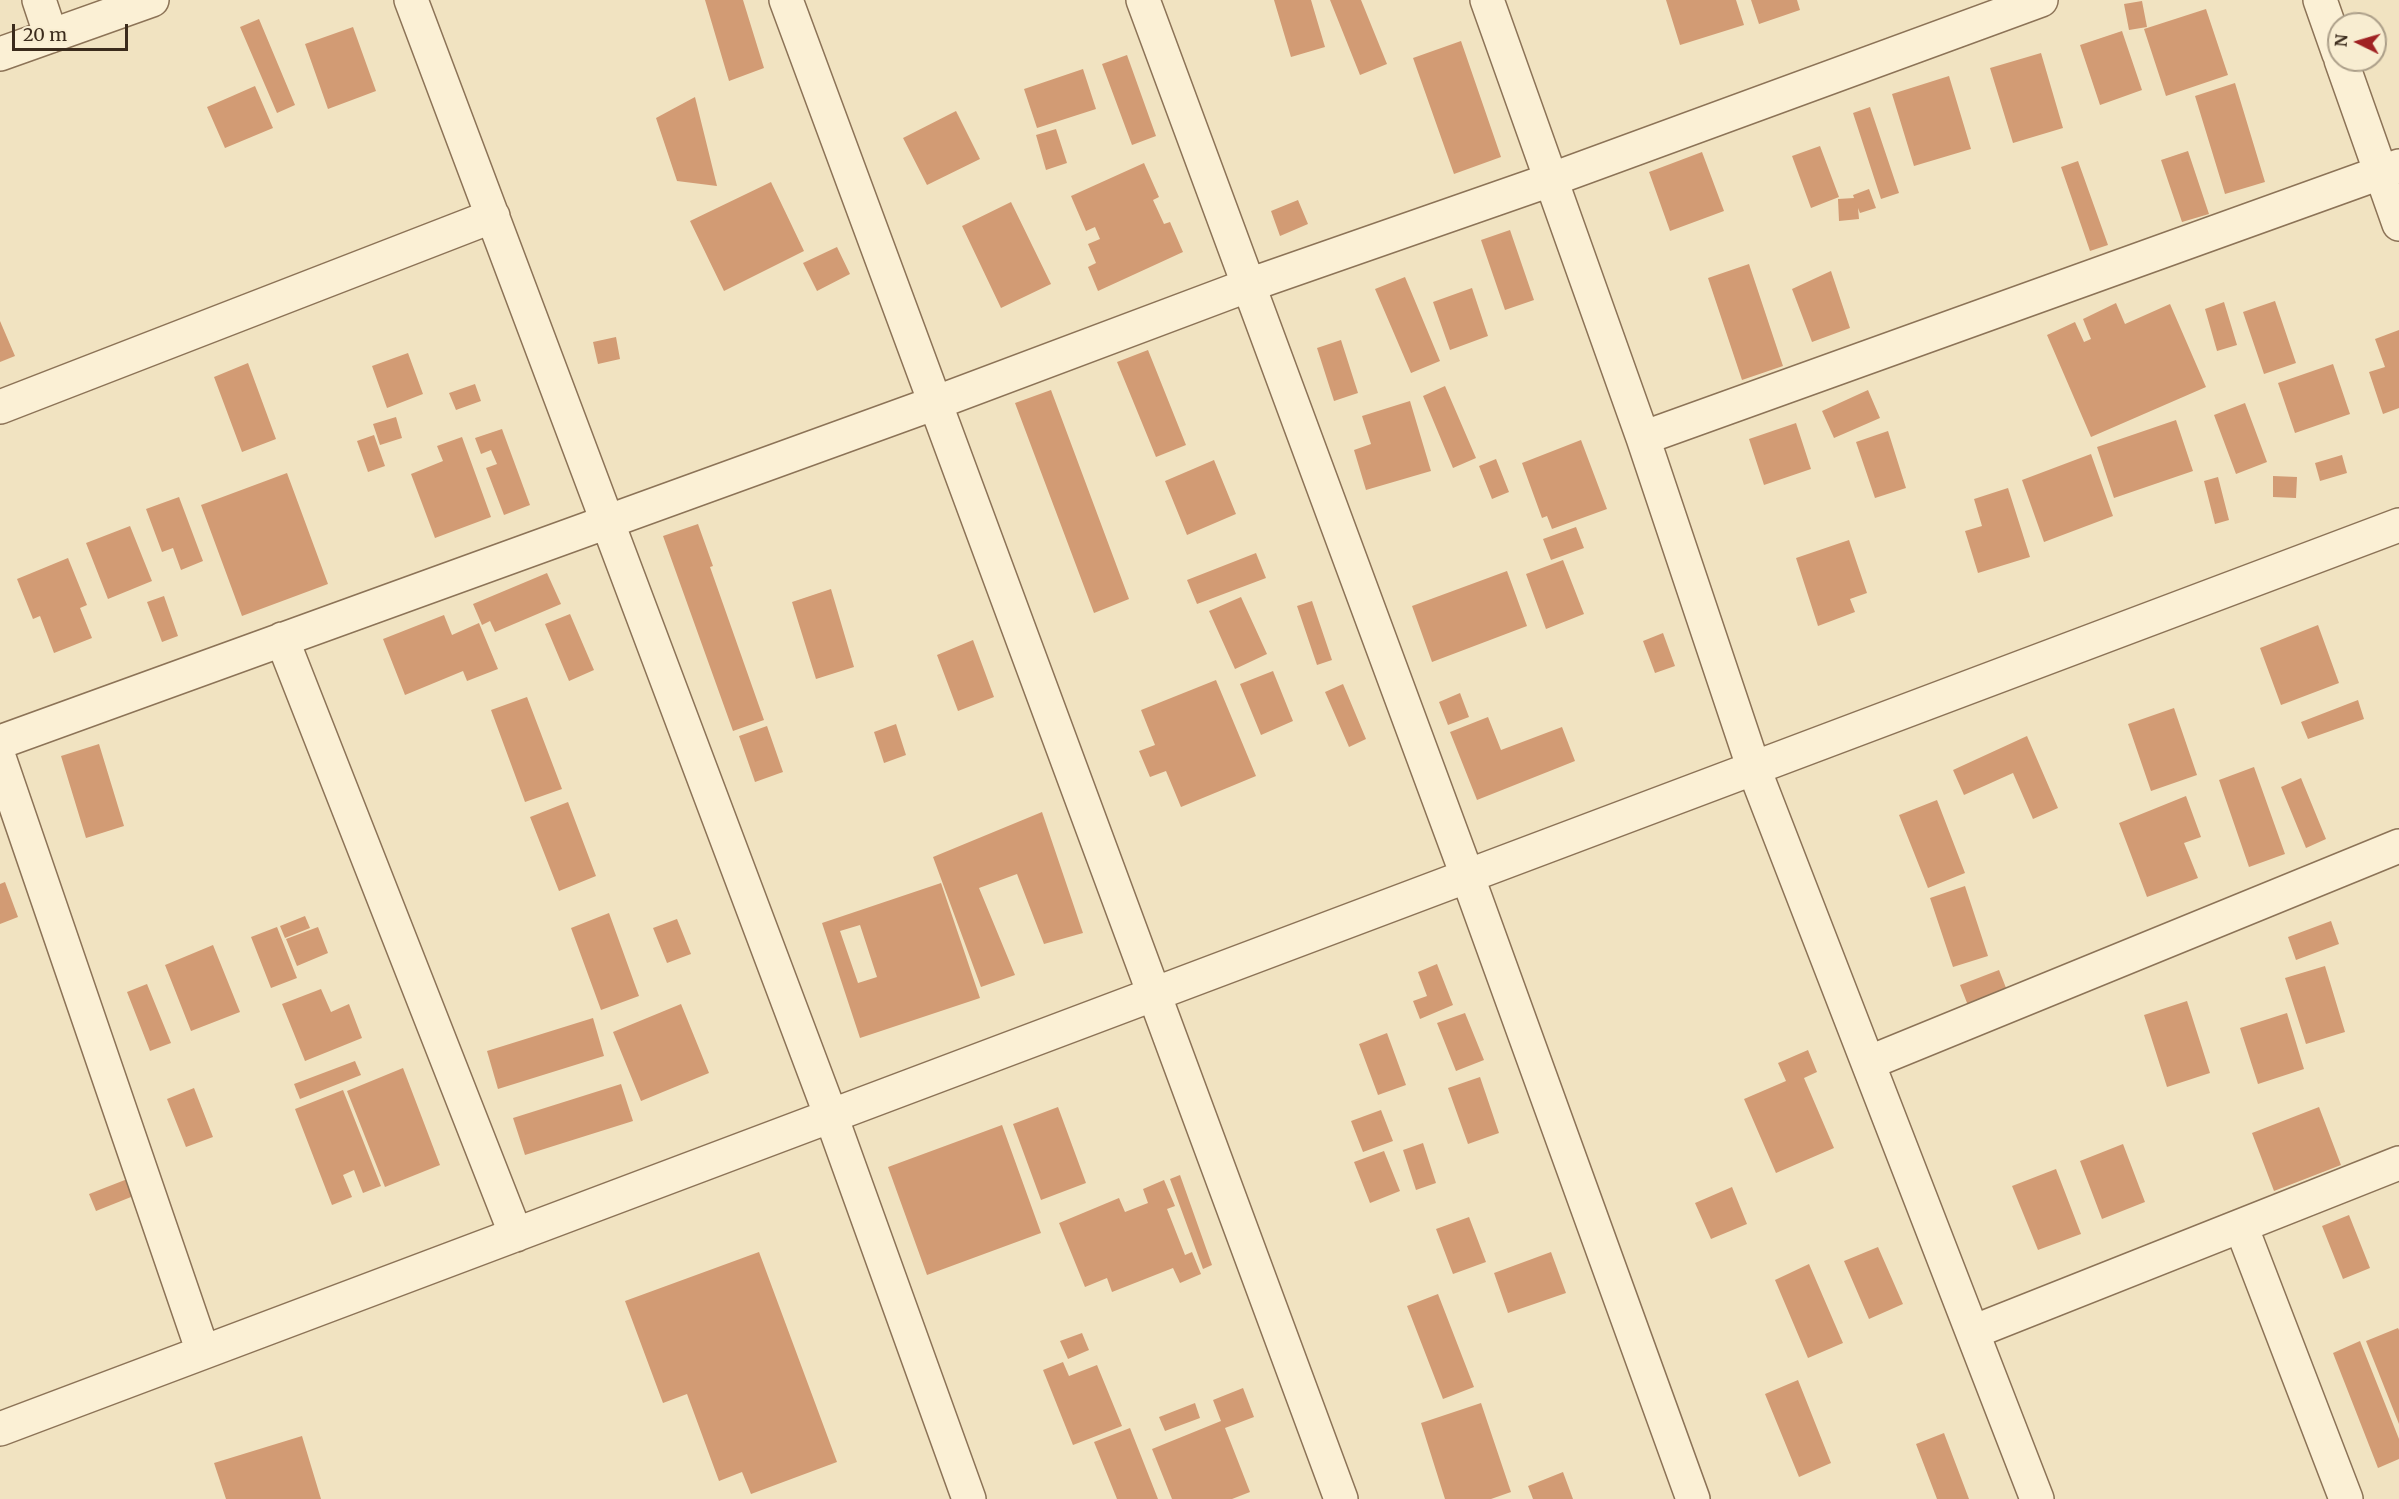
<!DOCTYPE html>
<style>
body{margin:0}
#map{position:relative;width:2399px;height:1499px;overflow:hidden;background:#f1e3c1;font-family:Merriweather,serif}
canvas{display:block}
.north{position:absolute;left:2327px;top:12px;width:60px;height:60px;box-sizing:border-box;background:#f8edd1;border:2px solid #ac9f89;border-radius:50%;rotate:275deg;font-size:16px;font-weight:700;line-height:24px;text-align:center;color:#3b2b1c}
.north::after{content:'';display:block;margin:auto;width:21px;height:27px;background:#a02223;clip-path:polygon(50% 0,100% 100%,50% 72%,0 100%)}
.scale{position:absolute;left:12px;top:24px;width:116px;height:27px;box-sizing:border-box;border:3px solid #3b2b1c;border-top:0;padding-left:8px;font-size:18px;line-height:21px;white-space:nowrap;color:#3b2b1c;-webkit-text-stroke:4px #f8edd1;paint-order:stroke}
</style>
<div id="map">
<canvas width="2399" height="1499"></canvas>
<div class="north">N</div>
<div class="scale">20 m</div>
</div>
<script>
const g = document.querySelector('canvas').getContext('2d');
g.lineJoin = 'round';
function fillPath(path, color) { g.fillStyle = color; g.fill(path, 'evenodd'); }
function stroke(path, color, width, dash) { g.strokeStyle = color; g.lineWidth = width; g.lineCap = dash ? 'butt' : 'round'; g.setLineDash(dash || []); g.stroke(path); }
const building = new Path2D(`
 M 705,0 L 743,0 L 764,68 L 729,81 Z
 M 1274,0 L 1311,0 L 1325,47 L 1291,57 Z
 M 1330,0 L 1361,0 L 1387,64 L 1360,75 Z
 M 1666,0 L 1736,0 L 1744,25 L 1680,45 Z
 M 1751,0 L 1797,0 L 1800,10 L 1759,24 Z
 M 2142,1 L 2147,27 L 2129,30 L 2124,4 Z
 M 2206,9 L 2228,75 L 2166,96 L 2144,29 Z
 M 259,19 L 295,105 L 277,113 L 240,27 Z
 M 353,27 L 376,91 L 328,109 L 305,44 Z
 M 2122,31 L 2142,90 L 2100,105 L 2080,45 Z
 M 1461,41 L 1501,157 L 1454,174 L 1413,58 Z
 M 2041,53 L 2063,128 L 2013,143 L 1990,68 Z
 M 1127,55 L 1156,136 L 1132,145 L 1102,64 Z
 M 1083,69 L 1096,109 L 1037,128 L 1024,89 Z
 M 1949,76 L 1971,149 L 1914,166 L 1892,94 Z
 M 2235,83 L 2265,182 L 2225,194 L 2195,96 Z
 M 255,86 L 273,128 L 225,148 L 207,107 Z
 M 695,97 L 717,186 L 677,181 L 656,118 Z
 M 1870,107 L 1899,193 L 1881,199 L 1853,113 Z
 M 956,111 L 980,159 L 927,185 L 903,138 Z
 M 1056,129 L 1067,163 L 1046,170 L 1036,135 Z
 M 1820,146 L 1839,197 L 1811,208 L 1792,156 Z
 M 2188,151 L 2209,214 L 2182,222 L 2161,160 Z
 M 1702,152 L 1724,211 L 1670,231 L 1649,172 Z
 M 2078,161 L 2108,245 L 2090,251 L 2061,167 Z
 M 1144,163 L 1159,197 L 1153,200 L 1164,224 L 1170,222 L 1183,252 L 1098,291 L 1088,267 L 1096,263 L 1088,244 L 1100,239 L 1095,227 L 1086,231 L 1071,196 Z
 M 771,182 L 804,251 L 724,291 L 690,221 Z
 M 1869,189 L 1876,208 L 1860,213 L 1858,208 L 1859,219 L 1839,221 L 1838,199 L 1854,198 L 1853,195 Z
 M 1298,200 L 1308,224 L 1280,236 L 1271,211 Z
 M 1011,202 L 1051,284 L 1001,308 L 962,226 Z
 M 1510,230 L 1534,300 L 1505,310 L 1481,240 Z
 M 837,247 L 850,274 L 817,291 L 803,263 Z
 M 1749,264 L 1783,366 L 1742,380 L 1708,278 Z
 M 1831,271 L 1850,328 L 1812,342 L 1792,289 Z
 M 1405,277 L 1440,361 L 1411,373 L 1375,289 Z
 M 1472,288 L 1488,336 L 1450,350 L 1433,302 Z
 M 2275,301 L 2296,363 L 2264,374 L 2243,312 Z
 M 2224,302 L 2237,345 L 2217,351 L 2205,309 Z
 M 2116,303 L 2125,324 L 2170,304 L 2206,387 L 2091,437 L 2047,335 L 2075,322 L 2084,342 L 2091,339 L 2083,319 Z
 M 0,321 L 15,356 L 0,362 Z
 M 2399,330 L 2399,408 L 2383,414 L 2369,372 L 2385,367 L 2375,339 Z
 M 616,337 L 620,359 L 598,364 L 593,342 Z
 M 1341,340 L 1358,393 L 1334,401 L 1317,348 Z
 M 1148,350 L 1186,445 L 1156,457 L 1117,362 Z
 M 408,353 L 423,394 L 387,408 L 372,366 Z
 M 248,363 L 276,439 L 242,452 L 214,377 Z
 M 2333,364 L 2350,414 L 2295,433 L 2278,383 Z
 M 475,384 L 481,401 L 456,410 L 449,393 Z
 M 1445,386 L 1476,458 L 1453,468 L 1423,396 Z
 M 1051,390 L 1129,599 L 1094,613 L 1015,403 Z
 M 1868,390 L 1880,418 L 1834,438 L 1822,411 Z
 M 1410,401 L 1431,471 L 1366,490 L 1354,450 L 1371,444 L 1362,416 Z
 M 2245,403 L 2267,462 L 2236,474 L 2214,415 Z
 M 396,417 L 402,438 L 380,445 L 373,424 Z
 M 2176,420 L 2193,471 L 2114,498 L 2097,447 Z
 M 1796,423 L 1811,469 L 1764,485 L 1749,439 Z
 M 502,429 L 530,505 L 504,515 L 486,468 L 497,464 L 491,450 L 481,454 L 475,438 Z
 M 1888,431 L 1906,488 L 1875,498 L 1856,442 Z
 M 374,435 L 385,466 L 368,472 L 357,441 Z
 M 462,437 L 491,517 L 435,538 L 411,474 L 443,461 L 437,446 Z
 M 1581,440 L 1607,509 L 1552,529 L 1547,516 L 1542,518 L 1522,463 Z
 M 2091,454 L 2113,516 L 2044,542 L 2022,480 Z
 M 2342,455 L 2347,473 L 2320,481 L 2315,463 Z
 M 1496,459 L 1509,492 L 1492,499 L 1479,466 Z
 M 1214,460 L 1236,514 L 1187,535 L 1165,481 Z
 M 287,473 L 328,584 L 242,616 L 201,505 Z
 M 2273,476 L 2297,477 L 2296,498 L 2273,497 Z
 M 2218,477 L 2229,520 L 2215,524 L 2204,481 Z
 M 2008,488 L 2030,557 L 1978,573 L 1965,531 L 1982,526 L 1974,499 Z
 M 179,497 L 203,561 L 181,570 L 173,548 L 162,552 L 146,509 Z
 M 698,524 L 713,566 L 710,567 L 764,720 L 733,731 L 663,536 Z
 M 130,526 L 152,581 L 108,599 L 86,543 Z
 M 1576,527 L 1584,548 L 1551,560 L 1543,539 Z
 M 1849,540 L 1867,593 L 1850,599 L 1855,612 L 1818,626 L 1796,558 Z
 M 1256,553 L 1266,578 L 1197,604 L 1187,580 Z
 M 68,558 L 87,605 L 80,608 L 92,638 L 54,653 L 40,616 L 33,619 L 17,579 Z
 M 1563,560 L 1584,614 L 1546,629 L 1526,574 Z
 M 1507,571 L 1527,626 L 1432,662 L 1412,606 Z
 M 547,573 L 561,604 L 495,632 L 490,621 L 482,625 L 473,604 Z
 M 831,589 L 854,667 L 816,679 L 792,602 Z
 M 164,596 L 178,636 L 162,642 L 147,602 Z
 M 1241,597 L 1267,654 L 1235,669 L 1209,611 Z
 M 1312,601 L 1332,660 L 1317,665 L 1297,606 Z
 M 570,614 L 594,670 L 569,681 L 545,624 Z
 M 444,615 L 452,635 L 479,623 L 498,669 L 467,681 L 463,671 L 405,695 L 383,639 Z
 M 2318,625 L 2339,683 L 2281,705 L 2260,648 Z
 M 1663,633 L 1675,666 L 1655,673 L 1643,641 Z
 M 973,640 L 994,697 L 958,711 L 937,655 Z
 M 1273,671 L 1293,721 L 1261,735 L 1240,684 Z
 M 1216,680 L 1256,776 L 1181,807 L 1166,771 L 1150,777 L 1139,751 L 1155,745 L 1141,710 Z
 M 1343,684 L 1366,739 L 1349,747 L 1325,692 Z
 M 1460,693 L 1469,717 L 1448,725 L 1439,702 Z
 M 527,697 L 562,789 L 525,802 L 491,710 Z
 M 2358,700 L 2364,719 L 2308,739 L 2301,722 Z
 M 2174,708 L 2197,775 L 2151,791 L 2128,724 Z
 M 1488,717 L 1501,750 L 1562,727 L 1575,761 L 1477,800 L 1450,732 Z
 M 896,724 L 906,755 L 884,763 L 874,732 Z
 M 767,726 L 783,772 L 755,782 L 739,736 Z
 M 2027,736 L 2058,808 L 2033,819 L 2013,773 L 1964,795 L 1953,770 Z
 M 99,744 L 124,826 L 86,838 L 61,756 Z
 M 2254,767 L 2285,854 L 2249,867 L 2219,780 Z
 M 2301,778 L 2326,839 L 2306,848 L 2281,787 Z
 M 2186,796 L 2201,837 L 2184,843 L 2198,878 L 2147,897 L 2119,823 Z
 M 1937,800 L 1965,873 L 1928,888 L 1899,815 Z
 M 568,802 L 596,876 L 559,891 L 530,817 Z
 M 1042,812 L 1083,933 L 1044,944 L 1017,874 L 979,888 L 1015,975 L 981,987 L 933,857 Z
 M 5,882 L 18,917 L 0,924 L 0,884 Z
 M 941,883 L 980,998 L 860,1038 L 822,923 ZM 860,925 L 877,977 L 858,983 L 840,931 Z
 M 1965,886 L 1988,956 L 1953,967 L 1930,898 Z
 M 609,913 L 639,996 L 601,1010 L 571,928 Z
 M 305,916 L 310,928 L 285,938 L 280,926 Z
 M 677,919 L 691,954 L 667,963 L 653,928 Z
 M 2331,921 L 2339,944 L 2296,960 L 2288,937 Z
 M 277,927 L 297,978 L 271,988 L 251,937 Z
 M 318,927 L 328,953 L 297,966 L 286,939 Z
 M 213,945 L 240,1012 L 191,1031 L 165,965 Z
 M 1437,964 L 1453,1005 L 1420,1019 L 1413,1001 L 1427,996 L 1418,972 Z
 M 2325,966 L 2345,1032 L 2306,1044 L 2285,978 Z
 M 1999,970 L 2008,993 L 1969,1008 L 1960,985 Z
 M 147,984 L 171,1043 L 150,1051 L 127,992 Z
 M 321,989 L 331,1012 L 349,1004 L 362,1038 L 305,1061 L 282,1004 Z
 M 2187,1001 L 2210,1073 L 2167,1087 L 2144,1015 Z
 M 681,1004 L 709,1073 L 641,1101 L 613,1032 Z
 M 1465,1013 L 1484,1060 L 1456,1071 L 1437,1023 Z
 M 2287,1013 L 2304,1069 L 2258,1084 L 2240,1028 Z
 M 593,1018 L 604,1056 L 498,1089 L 487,1051 Z
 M 1387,1033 L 1406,1085 L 1378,1095 L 1359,1044 Z
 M 1808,1050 L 1817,1072 L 1804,1078 L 1834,1148 L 1776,1173 L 1744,1099 L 1786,1081 L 1778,1063 Z
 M 355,1061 L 361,1075 L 300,1099 L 294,1084 Z
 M 403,1068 L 440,1165 L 385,1187 L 347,1091 Z
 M 1480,1077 L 1499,1133 L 1468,1144 L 1448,1088 Z
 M 621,1084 L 633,1121 L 525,1155 L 513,1118 Z
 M 194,1088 L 213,1137 L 186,1147 L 167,1099 Z
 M 343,1090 L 381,1186 L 363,1193 L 354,1170 L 343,1175 L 352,1197 L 332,1205 L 295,1109 Z
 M 1058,1107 L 1086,1183 L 1041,1200 L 1013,1124 Z
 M 2319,1107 L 2341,1165 L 2274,1191 L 2252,1133 Z
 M 1381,1110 L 1393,1141 L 1363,1152 L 1351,1121 Z
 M 1002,1125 L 1041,1233 L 927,1275 L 888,1167 Z
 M 1423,1143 L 1436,1183 L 1416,1190 L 1403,1150 Z
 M 2123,1144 L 2145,1202 L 2102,1219 L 2080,1161 Z
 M 1384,1151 L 1400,1191 L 1370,1203 L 1354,1162 Z
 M 2056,1169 L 2081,1234 L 2038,1250 L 2012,1186 Z
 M 1180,1175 L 1212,1265 L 1203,1269 L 1170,1179 Z
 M 130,1178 L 136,1195 L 96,1211 L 89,1194 Z
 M 1164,1180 L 1175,1206 L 1167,1209 L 1185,1255 L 1192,1252 L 1201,1274 L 1180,1283 L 1173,1268 L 1112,1292 L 1107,1278 L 1085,1287 L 1059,1223 L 1119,1198 L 1125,1212 L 1148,1203 L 1143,1189 Z
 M 1732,1187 L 1747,1224 L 1711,1239 L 1695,1203 Z
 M 2349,1215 L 2370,1268 L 2343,1279 L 2322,1226 Z
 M 1469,1217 L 1486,1262 L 1453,1274 L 1436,1229 Z
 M 1878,1247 L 1903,1304 L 1869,1319 L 1844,1261 Z
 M 759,1252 L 837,1462 L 751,1494 L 742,1472 L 719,1481 L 687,1394 L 663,1403 L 625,1301 Z
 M 1551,1252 L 1566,1293 L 1508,1313 L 1494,1273 Z
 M 1809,1264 L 1843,1343 L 1808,1358 L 1775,1280 Z
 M 1438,1294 L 1474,1387 L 1443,1399 L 1407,1306 Z
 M 2398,1328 L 2399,1330 L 2399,1424 L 2366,1341 Z
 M 1082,1333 L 1089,1350 L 1068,1359 L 1060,1341 Z
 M 2360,1341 L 2399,1439 L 2399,1459 L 2378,1468 L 2333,1353 Z
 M 1063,1362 L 1069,1376 L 1097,1365 L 1122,1426 L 1073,1445 L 1043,1370 Z
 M 1798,1380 L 1831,1463 L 1799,1477 L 1765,1394 Z
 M 1243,1388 L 1254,1417 L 1225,1428 L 1250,1492 L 1232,1499 L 1172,1499 L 1152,1449 L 1221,1421 L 1213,1400 Z
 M 1195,1403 L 1200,1418 L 1165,1431 L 1159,1417 Z
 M 1481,1403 L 1511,1492 L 1491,1499 L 1445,1499 L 1421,1423 Z
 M 1130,1428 L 1158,1499 L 1117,1499 L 1094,1442 Z
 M 1944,1433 L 1969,1499 L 1937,1499 L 1916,1444 Z
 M 302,1436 L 321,1499 L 226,1499 L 214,1463 Z
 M 1563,1472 L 1573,1499 L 1533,1499 L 1528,1486 Z`);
const street = new Path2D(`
 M 39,0 L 51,36
 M 411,0 L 831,1116 L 969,1499
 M 786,0 L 1341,1499
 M 1143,0 L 1467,875 L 1693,1499
 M 1487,0 L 1643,438 L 1754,769 L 2037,1499
 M 2320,0 L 2339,54
 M 0,54 L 152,0
 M 2341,60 L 2399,224
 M 0,407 L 493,216
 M 1643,438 L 2399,166
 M 282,639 L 516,1235
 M 0,742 L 935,403 L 1249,285 L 1550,180 L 2041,0
 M 0,760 L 203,1352
 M 1868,1063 L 2399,846
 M 2241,1226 L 2346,1499
 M 1973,1332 L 2399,1163
 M 0,1429 L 2399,525`);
fillPath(building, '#d29b74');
stroke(street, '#8c7357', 36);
stroke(street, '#fbf0d5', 33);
</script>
